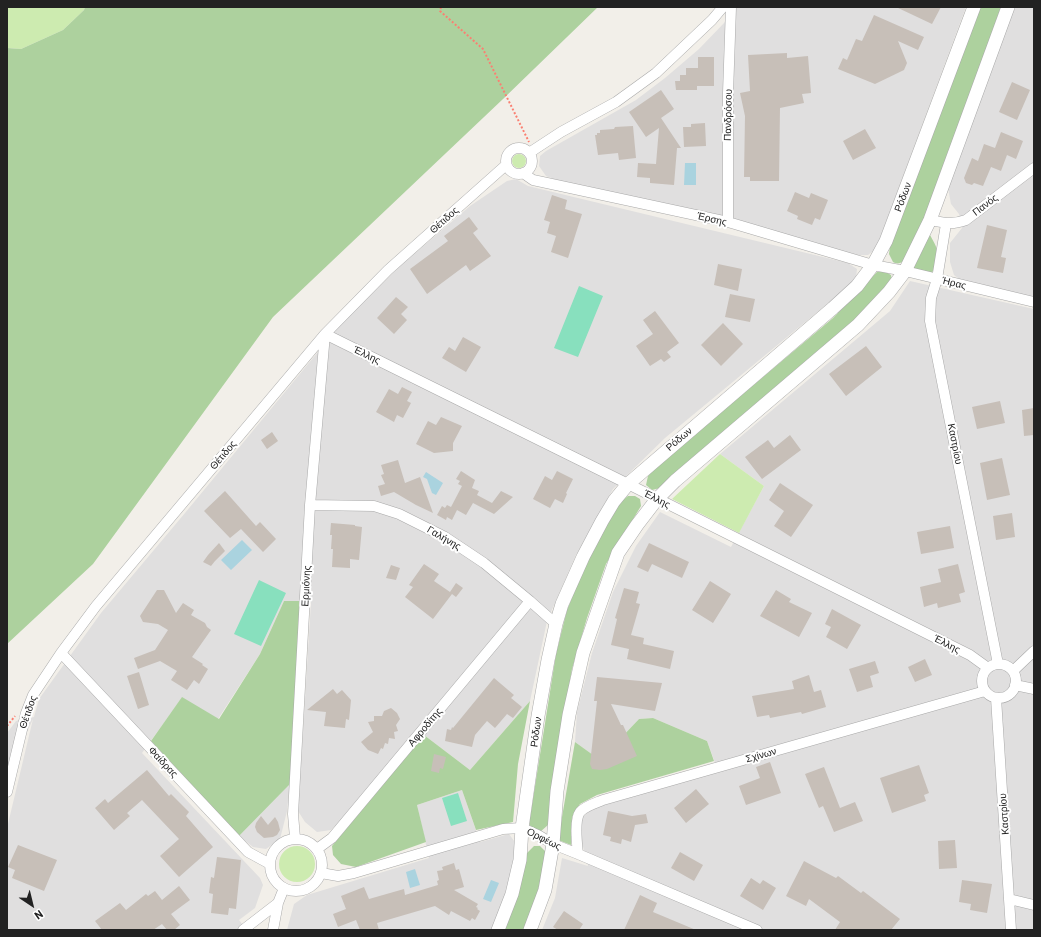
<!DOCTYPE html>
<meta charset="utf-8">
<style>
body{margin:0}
#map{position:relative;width:1041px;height:937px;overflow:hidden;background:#f2efe9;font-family:Barlow,sans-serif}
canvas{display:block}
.frame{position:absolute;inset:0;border:8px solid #222;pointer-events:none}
.north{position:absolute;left:12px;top:885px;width:40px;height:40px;-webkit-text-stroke:3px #fff;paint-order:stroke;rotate:145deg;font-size:11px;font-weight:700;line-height:16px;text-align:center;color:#222}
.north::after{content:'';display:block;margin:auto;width:14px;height:18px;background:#222;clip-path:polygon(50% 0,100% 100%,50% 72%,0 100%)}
</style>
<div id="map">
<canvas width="1041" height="937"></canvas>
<div class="frame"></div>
<div class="north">N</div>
</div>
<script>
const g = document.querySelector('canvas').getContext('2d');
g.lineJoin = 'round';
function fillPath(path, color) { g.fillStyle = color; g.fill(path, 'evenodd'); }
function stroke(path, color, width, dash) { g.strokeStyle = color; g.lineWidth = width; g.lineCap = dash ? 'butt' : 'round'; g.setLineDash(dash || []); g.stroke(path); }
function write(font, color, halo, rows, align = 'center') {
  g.font = font + ' Barlow,sans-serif'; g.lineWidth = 4; g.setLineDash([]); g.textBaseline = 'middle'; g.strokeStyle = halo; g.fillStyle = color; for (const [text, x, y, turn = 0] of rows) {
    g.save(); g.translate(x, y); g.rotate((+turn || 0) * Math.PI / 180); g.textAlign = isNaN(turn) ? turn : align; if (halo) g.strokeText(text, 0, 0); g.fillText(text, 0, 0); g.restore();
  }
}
const residential = new Path2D(`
 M 733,7 L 966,7 L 876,249 L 868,255 L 858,255 L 561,182 L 546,176 L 539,166 L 540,156 L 546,151 L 636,100 L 665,78 L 699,49 L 724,23 Z
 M 1014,7 L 1034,7 L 1034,301 L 964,283 L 954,275 L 950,262 L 950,243 L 962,228 L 959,214 L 951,204 L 948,188 Z
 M 516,179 L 528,186 L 848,263 L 857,269 L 856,278 L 838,295 L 665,438 L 613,489 L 576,555 L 547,621 L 530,701 L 470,770 L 424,735 L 331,830 L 317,832 L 305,822 L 298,811 L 311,602 L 284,601 L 260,654 L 218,719 L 182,698 L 142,753 L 260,878 L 263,885 L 255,908 L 239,920 L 247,930 L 7,930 L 7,828 L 33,719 L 7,776 L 7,733 L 16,721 L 34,717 L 39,699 L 101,613 L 185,513 L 341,324 L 400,266 L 470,206 L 507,181 Z
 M 910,281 L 1034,309 L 1034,930 L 542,930 L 555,898 L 562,858 L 588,866 L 580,835 L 582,818 L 589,811 L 608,801 L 718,771 L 707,741 L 653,718 L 639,719 L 600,760 L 575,742 L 577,712 L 592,653 L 613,592 L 636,546 L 660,512 L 731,547 L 764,486 L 720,454 L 890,311 Z
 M 290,784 L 287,811 L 280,839 L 266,849 L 253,847 L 239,836 Z
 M 462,790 L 480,842 L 509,834 L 517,845 L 517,861 L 492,930 L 287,930 L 294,904 L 307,895 L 429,858 L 417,805 Z`);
const grass = new Path2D(`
 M 7,7 L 85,7 L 84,10 L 63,30 L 21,49 L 7,48 Z
 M512 161a7 7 0 1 1 14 0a7 7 0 1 1-14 0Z
 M 720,454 L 764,486 L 739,533 L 672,499 Z
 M279 864a18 18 0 1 1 36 0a18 18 0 1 1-36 0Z`);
const forest = new Path2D(`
 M 85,7 L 598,7 L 503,99 L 273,317 L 93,564 L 7,644 L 7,48 L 21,49 L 63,30 L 84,10 Z
 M 979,7 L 1001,7 L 929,209 L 906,259 C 901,263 899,265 893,262 L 889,254 L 890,246 Z
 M 930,235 C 940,253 940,254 932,273 L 911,268 Z
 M 884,271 L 891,275 L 892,281 L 847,328 L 660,488 L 652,490 L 646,485 L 648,476 L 656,467 L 833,318 L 877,272 Z
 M 628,496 L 635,496 L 640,499 L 641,506 L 606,564 L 587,618 L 572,669 L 550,802 L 548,825 L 540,832 L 534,831 L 529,824 L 556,654 L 567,610 L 589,555 L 619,503 Z
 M 284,601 L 302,601 L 290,784 L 239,836 L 151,741 L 182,697 L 219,719 L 260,654 Z
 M 530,701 L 518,764 L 513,822 L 476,830 L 462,790 L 417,805 L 426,842 L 356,867 L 341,864 L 333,855 L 332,846 L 424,735 L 470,770 Z
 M 653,718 L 707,741 L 714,761 L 597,795 L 580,804 L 572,817 L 571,845 L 558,840 L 575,742 L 600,760 L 639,719 Z
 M 534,846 L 540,846 L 545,851 L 546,859 L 532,913 L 524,930 L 504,930 L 518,892 L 527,853 Z`);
const pitch = new Path2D(`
 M 579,286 L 603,296 L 578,357 L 554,348 Z
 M 259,580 L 286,593 L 261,646 L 234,634 Z
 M 458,793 L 467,821 L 451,826 L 442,798 Z`);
const water = new Path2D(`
 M 685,163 L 696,163 L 696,185 L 684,185 Z
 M 426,472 L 443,483 L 436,495 L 432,493 L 427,479 L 423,477 Z
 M 242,540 L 252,550 L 231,570 L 221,560 Z
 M 415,869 L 420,885 L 410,888 L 406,872 Z
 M 491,880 L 499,883 L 491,902 L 483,899 Z`);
const building = new Path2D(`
 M 896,7 L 941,7 L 932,24 Z
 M 874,15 L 924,37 L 918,50 L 898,41 L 907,63 L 904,70 L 875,84 L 838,69 L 843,58 L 847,60 L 856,39 L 862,41 Z
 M 787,53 L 787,58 L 808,56 L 811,93 L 802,94 L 804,103 L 780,108 L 779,181 L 750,181 L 750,177 L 744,177 L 745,116 L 740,93 L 750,91 L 748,55 Z
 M 698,57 L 714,57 L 714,86 L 697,86 L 697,90 L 676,90 L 675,81 L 680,81 L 680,75 L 686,75 L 686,68 L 698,68 Z
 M 1012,82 L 1030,90 L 1017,120 L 999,112 Z
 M 661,90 L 674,109 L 661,118 L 681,148 L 677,148 L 674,185 L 650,183 L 650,178 L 637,177 L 638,163 L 656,164 L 659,128 L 646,137 L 629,112 Z
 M 705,123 L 706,146 L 684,147 L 683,127 L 691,127 L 691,124 Z
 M 633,126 L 636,158 L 619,160 L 618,153 L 598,155 L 595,135 L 597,135 L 597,133 L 600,133 L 600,130 L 614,129 L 615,127 Z
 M 865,129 L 876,148 L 853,160 L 843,141 Z
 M 1001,132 L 1023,141 L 1016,159 L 1007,155 L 1001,171 L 991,167 L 983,186 L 974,183 L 972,185 L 966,183 L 964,178 L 972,158 L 978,161 L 984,144 L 995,148 Z
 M 795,192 L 809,198 L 811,193 L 828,200 L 820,220 L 815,218 L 812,225 L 797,219 L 798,216 L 787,211 Z
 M 552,195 L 567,200 L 565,209 L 582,214 L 568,258 L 551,252 L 556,236 L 547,233 L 550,222 L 544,220 Z
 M 469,217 L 478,229 L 473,233 L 491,256 L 470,271 L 466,265 L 427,294 L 410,269 L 448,241 L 444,236 Z
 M 987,225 L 1007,230 L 1001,257 L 1006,258 L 1003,273 L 977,268 Z
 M 718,264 L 742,269 L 738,291 L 714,285 Z
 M 730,294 L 755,299 L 750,322 L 725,317 Z
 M 396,297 L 408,307 L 401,314 L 407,320 L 394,334 L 377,318 Z
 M 655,311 L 679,343 L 667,352 L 671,357 L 664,362 L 661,359 L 650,366 L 636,346 L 653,334 L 643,320 Z
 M 723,323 L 743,344 L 721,366 L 701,345 Z
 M 463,337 L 481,347 L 466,372 L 442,358 L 449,347 L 455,351 Z
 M 866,346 L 882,367 L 846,396 L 829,374 Z
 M 402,387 L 412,392 L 407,401 L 411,403 L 403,418 L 397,415 L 394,422 L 376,412 L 389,389 L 398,394 Z
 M 1000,401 L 1005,423 L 977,429 L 972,407 Z
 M 1034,408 L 1034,435 L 1024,436 L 1022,410 Z
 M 441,417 L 462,426 L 453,443 L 453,451 L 434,453 L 416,444 L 428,421 L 436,425 Z
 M 272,432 L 278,441 L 267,449 L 261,440 Z
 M 790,435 L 801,450 L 762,479 L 745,457 L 768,440 L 774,448 Z
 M 1002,458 L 1010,495 L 987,500 L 980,463 Z
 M 398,460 L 405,483 L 420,477 L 433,513 L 416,505 L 394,492 L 381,496 L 378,486 L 385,484 L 381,475 L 384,474 L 381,465 Z
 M 461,471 L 475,480 L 472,488 L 479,491 L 477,495 L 492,503 L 501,491 L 513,497 L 494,514 L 473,503 L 466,515 L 457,510 L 452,520 L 447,517 L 446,520 L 437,515 L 442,506 L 445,508 L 447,505 L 451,507 L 462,486 L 458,484 L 460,481 L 456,479 Z
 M 557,471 L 573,479 L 566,493 L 567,494 L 563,503 L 555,499 L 550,508 L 533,499 L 545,476 L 552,480 Z
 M 780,483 L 813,505 L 791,537 L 774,526 L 784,511 L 769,500 Z
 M 225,491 L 256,526 L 260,522 L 276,539 L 263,552 L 241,529 L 230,538 L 204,511 Z
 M 1012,513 L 1015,537 L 996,540 L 993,516 Z
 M 331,523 L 355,525 L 355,526 L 362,527 L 359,560 L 350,559 L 350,568 L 332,567 L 333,549 L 331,549 L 332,535 L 330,535 Z
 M 950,526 L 954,548 L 921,554 L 917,532 Z
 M 219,543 L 225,551 L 215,561 L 211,566 L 203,562 L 208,555 Z
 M 649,543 L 689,562 L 682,578 L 652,564 L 648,572 L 637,567 Z
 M 424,564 L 439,574 L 434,581 L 450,592 L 456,583 L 463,588 L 456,597 L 452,594 L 433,619 L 405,597 L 413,587 L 409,585 Z
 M 958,564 L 965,592 L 959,594 L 961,602 L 938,608 L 937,603 L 924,607 L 920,587 L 941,582 L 938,569 Z
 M 391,565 L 400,568 L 396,580 L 386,578 Z
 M 710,581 L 731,594 L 713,623 L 692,610 Z
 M 624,588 L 639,592 L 636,603 L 640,604 L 631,635 L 644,638 L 643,644 L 674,651 L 670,669 L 627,659 L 629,649 L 611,645 L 617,619 L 615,618 Z
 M 157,590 L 164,590 L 176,613 L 183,603 L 194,610 L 191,615 L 205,623 L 207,627 L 211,630 L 192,657 L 203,664 L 202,665 L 208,669 L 199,684 L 194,680 L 187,690 L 171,680 L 177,671 L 160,661 L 138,669 L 134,658 L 155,650 L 168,630 L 158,624 L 143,622 L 140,616 Z
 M 776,590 L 791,599 L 789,602 L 812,613 L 799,637 L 760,616 Z
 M 832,609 L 861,625 L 847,649 L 826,637 L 831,627 L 825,624 Z
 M 925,659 L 932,675 L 915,682 L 908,667 Z
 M 875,661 L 879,673 L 870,676 L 873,687 L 857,692 L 849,669 Z
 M 139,672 L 149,705 L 138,709 L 127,676 Z
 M 809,675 L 814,692 L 821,690 L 826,707 L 802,714 L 801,712 L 770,718 L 769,715 L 757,717 L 752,696 L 794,689 L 792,681 Z
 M 597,677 L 662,683 L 655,711 L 611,704 L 621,725 L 623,725 L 637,756 L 607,769 L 600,770 L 592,769 L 590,764 L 597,701 L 594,701 Z
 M 494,678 L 514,695 L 511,698 L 522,707 L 513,718 L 507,714 L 495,728 L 487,721 L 475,735 L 472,747 L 445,741 L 447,729 L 451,730 L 452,727 L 453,728 Z
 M 333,689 L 337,694 L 342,690 L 351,700 L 349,720 L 346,719 L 345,728 L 324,726 L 326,712 L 307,710 Z
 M 391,708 L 397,713 L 400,719 L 396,725 L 398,731 L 394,732 L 395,739 L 389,738 L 388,744 L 385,743 L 383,749 L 381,748 L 378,754 L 368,750 L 361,742 L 373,732 L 368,722 L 374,721 L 374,716 L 382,716 L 384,711 Z
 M 434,754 L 446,757 L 443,769 L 440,768 L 439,773 L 431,771 Z
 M 770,762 L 781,793 L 746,805 L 739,786 L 760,778 L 756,767 Z
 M 919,765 L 929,793 L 924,795 L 926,801 L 892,813 L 880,778 Z
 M 824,767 L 840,808 L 855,802 L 863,821 L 834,832 L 823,806 L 819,808 L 805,774 Z
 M 147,770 L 169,796 L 171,794 L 189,812 L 186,816 L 213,847 L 179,877 L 160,856 L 179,839 L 142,800 L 127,813 L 130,816 L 114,830 L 95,808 L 105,799 L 108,803 Z
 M 696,789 L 709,804 L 686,823 L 674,808 Z
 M 608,811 L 632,816 L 646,814 L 648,823 L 635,825 L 631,842 L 622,839 L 621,844 L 610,841 L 611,837 L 603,835 Z
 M 261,816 L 268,825 L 275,817 L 278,822 L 280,830 L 277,835 L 273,837 L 264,838 L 257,832 L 255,827 L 256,823 Z
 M 955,840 L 957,868 L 939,869 L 938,841 Z
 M 18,845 L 57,860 L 44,891 L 12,878 L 15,870 L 8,867 Z
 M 680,852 L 703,865 L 694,881 L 671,868 Z
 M 217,857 L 241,860 L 236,909 L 229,908 L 228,915 L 211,913 L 213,894 L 209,893 L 211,877 L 214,878 Z
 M 804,861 L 836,878 L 838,876 L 861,893 L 863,891 L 900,919 L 891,930 L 835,930 L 840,922 L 809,899 L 806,906 L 786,896 Z
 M 454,863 L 456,870 L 459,869 L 464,887 L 454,890 L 478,904 L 476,907 L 478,908 L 477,909 L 480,911 L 475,920 L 472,918 L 470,921 L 451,911 L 449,915 L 435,906 L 377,923 L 379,930 L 360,930 L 356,920 L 338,927 L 333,914 L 346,909 L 341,896 L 364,887 L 369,899 L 404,889 L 405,895 L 438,885 L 437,881 L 439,880 L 437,871 L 443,870 L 442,867 Z
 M 751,878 L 760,884 L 763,880 L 776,888 L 763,910 L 740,896 Z
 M 962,880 L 992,884 L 987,913 L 970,910 L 971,904 L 959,902 Z
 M 179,886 L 190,900 L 171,914 L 180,925 L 174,930 L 167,930 L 162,924 L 153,930 L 102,930 L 95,921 L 120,903 L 126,910 L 146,894 L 148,896 L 155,891 L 162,900 Z
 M 640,895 L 657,903 L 653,912 L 696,930 L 624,930 Z
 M 564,911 L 583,924 L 579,930 L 558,930 L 553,927 Z`);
const path = new Path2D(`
 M 441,7 L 440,11 L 483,49 L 529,142
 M 7,726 L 15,716`);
const minor = new Path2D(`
 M506 161a13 13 0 1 1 26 0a13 13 0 1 1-26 0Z
 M 529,153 L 561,132 L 616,102 L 656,73 L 712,20 L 723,7
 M 523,173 L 533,180 L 728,222 L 873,265 L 905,271 L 1034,302
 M 930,220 C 945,223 952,225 966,220 L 1034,168
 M 728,222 L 728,93 L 731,7
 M 946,224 L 937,279 L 931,298 L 930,321 L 998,664
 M 310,505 L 374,506 L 399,514 L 445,537 L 484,563 L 530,601 L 556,624
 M 61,653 L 248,852 L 270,864
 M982 681a17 17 0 1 1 34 0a17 17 0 1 1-34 0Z
 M 1013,671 L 1034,651
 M 1015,685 L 1034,689
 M 996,698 L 1011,930
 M 7,792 L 26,713 L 33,695 L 61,653 L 96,606 L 325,334 L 388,270 L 506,165
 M 295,838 L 293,814 L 310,505 L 325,334 L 628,484 L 970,655 L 988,668
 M270 865a26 26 0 1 1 52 0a26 26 0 1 1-52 0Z
 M 317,849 L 332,838 L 530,601
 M 578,854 C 577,844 574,820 580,812 C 585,806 596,803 603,800 L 985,691
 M 321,873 L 338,876 L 354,873 L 503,829 L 522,828 L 538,835 L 553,844 L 578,854 L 757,930
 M 1009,899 L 1034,905
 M 243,930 L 278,903
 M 273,930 L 278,903 L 284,888`);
const tertiary = new Path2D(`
 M 498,930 L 512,894 L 520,860 L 522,828 L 538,716 L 548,660 L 556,624 L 562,604 L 583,557 L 602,521 L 614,501 L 628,484 L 833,308 L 857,286 L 873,265 L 886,241 L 974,7
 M 530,930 L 545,890 L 553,844 L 557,791 L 569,715 L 583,653 L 618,553 L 637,525 L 657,499 L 675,481 L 858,325 L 889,292 L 905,271 L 930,220 L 1008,7`);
const streetNames = [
 ["Πανδρόσου",728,115,-89],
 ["Ρόδων",903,197,-69],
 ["Πανός",985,205,-37],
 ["Έρσης",712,219,13],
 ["Θέτιδος",444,220,-42],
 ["Ήρας",954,283,14],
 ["Έλλης",367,355,26],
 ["Ρόδων",679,439,-40],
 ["Καστρίου",955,444,79],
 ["Θέτιδος",223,455,-50],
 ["Έλλης",657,499,27],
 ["Γαλήνης",444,538,30],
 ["Ερμιόνης",306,586,-87],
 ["Έλλης",947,644,27],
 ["Θέτιδος",28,712,-71],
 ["Αφροδίτης",425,727,-50],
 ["Ρόδων",536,732,-82],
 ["Σχίνων",761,755,-16],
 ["Φαίδρας",163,762,47],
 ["Καστρίου",1004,814,-94],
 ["Ορφέως",544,839,26]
];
fillPath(residential, '#e0dfdf');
fillPath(grass, '#cdebb0');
fillPath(forest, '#add19e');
fillPath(pitch, '#88e0be');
fillPath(water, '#aad3df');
fillPath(building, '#c7bfb8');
stroke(minor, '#a9a9a9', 11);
stroke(tertiary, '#a9a9a9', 14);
stroke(path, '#fa8072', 2, [2, 2]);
stroke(minor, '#fff', 10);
stroke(tertiary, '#fff', 13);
write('10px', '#222', '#fff', streetNames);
</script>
